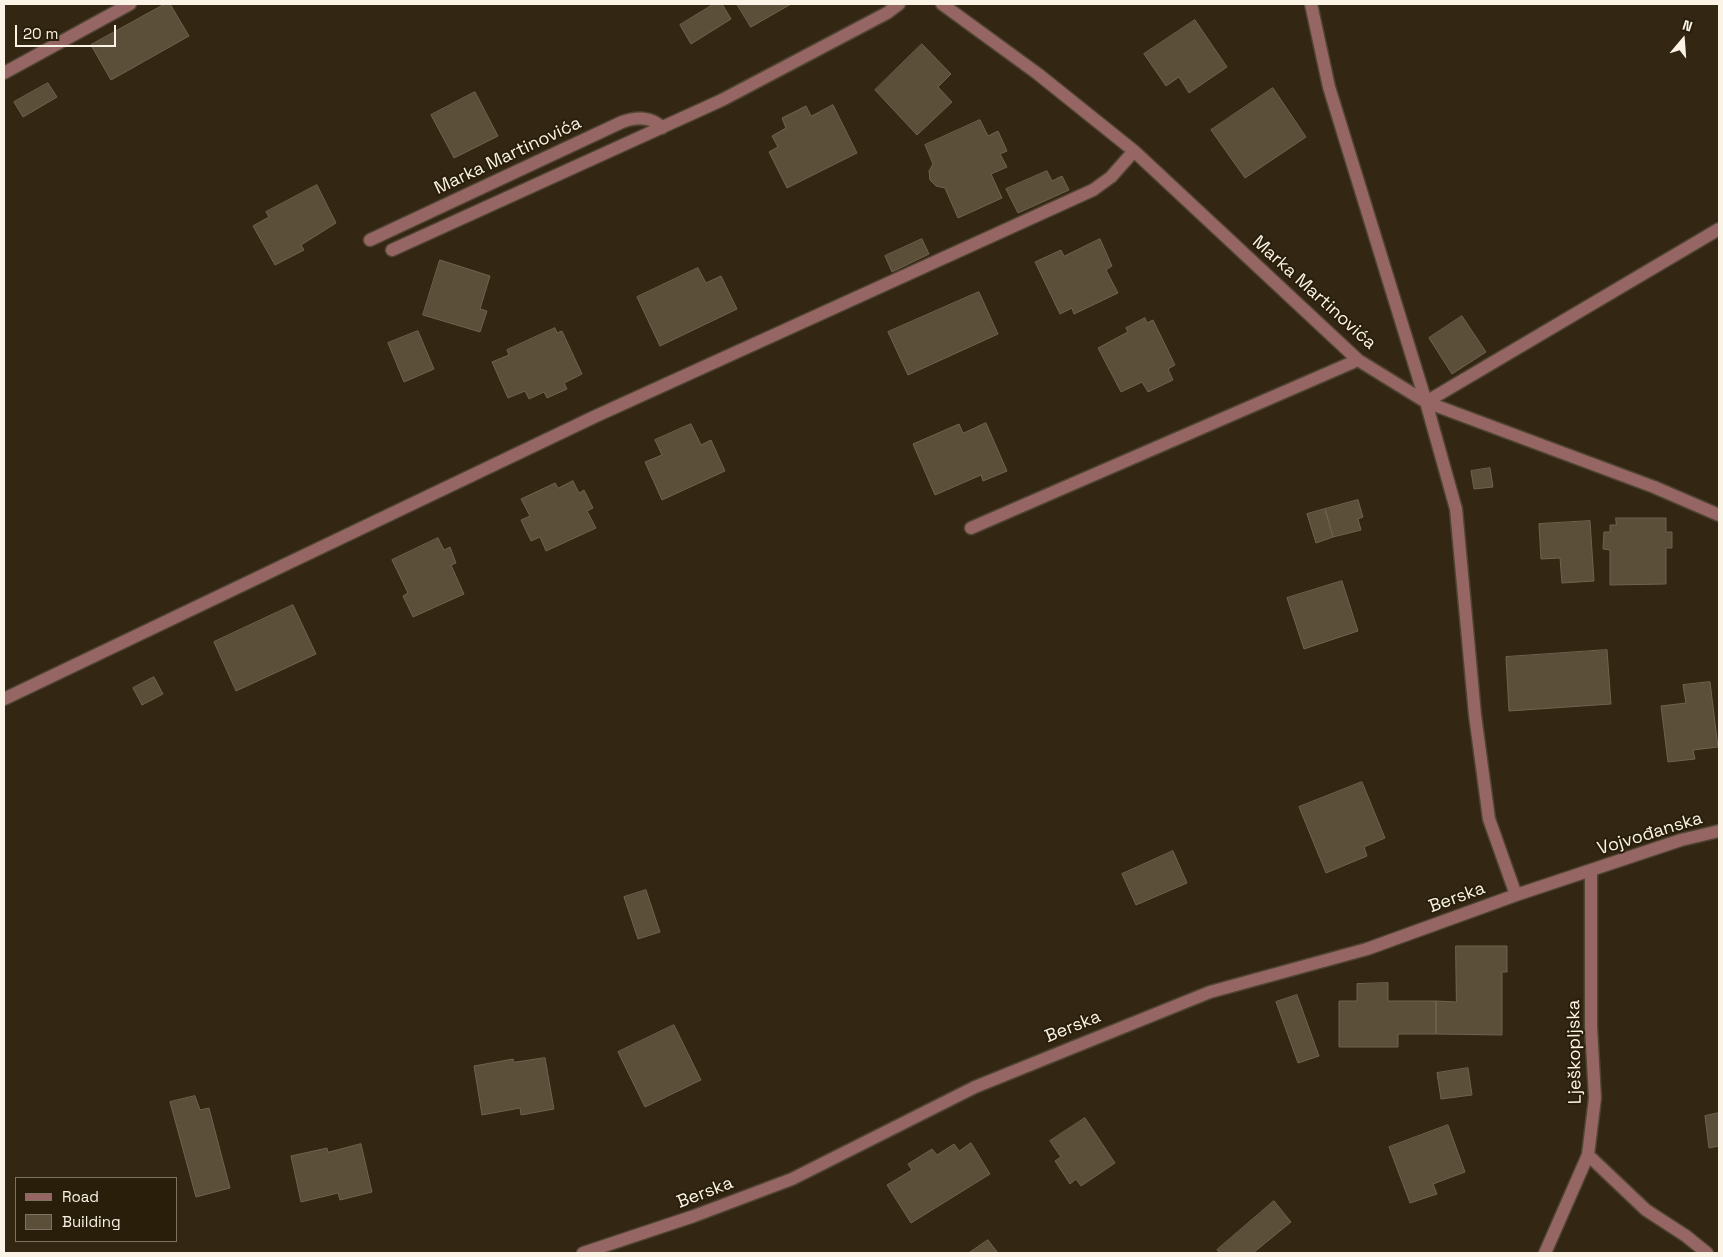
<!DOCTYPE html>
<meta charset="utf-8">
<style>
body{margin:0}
#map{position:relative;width:1723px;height:1257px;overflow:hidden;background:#332713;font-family:"Space Grotesk",sans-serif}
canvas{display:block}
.frame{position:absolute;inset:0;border:5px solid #faf3e6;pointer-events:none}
.legend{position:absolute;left:15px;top:1177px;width:162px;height:65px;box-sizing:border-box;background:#291e0a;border:1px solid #7d7362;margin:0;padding:6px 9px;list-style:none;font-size:15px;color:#faf3e6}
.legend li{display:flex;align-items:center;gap:10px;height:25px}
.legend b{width:25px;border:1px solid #7d7362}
.north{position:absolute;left:1658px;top:15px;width:50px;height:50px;-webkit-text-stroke:4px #291e0a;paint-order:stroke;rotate:18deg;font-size:14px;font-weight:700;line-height:20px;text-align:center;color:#faf3e6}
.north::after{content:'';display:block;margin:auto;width:18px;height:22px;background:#faf3e6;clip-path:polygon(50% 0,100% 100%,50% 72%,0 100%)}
.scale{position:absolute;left:15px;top:25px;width:101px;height:22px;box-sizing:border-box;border:2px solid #faf3e6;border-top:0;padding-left:6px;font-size:15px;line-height:18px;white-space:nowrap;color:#faf3e6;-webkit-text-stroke:4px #291e0a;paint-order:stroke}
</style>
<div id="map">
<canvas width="1723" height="1257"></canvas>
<div class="frame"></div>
<ul class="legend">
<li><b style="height:6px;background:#956664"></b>Road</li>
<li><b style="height:14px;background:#5c4f3a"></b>Building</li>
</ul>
<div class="north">N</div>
<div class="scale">20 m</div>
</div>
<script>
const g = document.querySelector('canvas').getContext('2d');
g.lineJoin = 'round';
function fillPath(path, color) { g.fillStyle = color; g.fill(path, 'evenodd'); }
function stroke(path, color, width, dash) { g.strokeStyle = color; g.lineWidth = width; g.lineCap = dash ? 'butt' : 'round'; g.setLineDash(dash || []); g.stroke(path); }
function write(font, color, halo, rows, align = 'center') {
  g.font = font + ' "Space Grotesk",sans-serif'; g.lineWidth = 4; g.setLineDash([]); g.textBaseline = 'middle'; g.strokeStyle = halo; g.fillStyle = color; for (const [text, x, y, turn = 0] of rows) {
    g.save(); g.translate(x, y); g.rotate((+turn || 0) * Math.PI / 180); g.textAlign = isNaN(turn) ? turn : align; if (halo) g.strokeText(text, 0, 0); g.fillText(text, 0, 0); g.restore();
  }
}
const building = new Path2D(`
 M 165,4 L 170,4 L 189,36 L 111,80 L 91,45 Z
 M 714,4 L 722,4 L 731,19 L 691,44 L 680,25 Z
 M 737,4 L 791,4 L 751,27 Z
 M 1195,20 L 1227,67 L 1189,93 L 1179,77 L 1166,86 L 1144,54 Z
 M 922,44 L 951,74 L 938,87 L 952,102 L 917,135 L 875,90 Z
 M 48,83 L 57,97 L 23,117 L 14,102 Z
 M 1273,88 L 1306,137 L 1245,178 L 1211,130 Z
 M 475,92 L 498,136 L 454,158 L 431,115 Z
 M 833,105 L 857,153 L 787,188 L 769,152 L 778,147 L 772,136 L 786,128 L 782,118 L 806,106 L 811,116 Z
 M 980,120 L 988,136 L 998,131 L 1007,151 L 1000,154 L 1007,167 L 991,174 L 1002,198 L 958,218 L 945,188 L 936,186 L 930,180 L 929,171 L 933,164 L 925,145 Z
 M 1047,171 L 1052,181 L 1062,176 L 1069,190 L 1018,213 L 1006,189 Z
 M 317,185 L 336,223 L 301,245 L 304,250 L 275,265 L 253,226 L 269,217 L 266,212 Z
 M 922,239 L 929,254 L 892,272 L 885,256 Z
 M 1100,239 L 1112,266 L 1106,270 L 1118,293 L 1074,314 L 1072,308 L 1060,314 L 1035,262 L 1061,250 L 1064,256 Z
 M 440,260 L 490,276 L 480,309 L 487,311 L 480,332 L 423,315 Z
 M 698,268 L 706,283 L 721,276 L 737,309 L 660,346 L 637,297 Z
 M 979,292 L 998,334 L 908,375 L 888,332 Z
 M 1462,316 L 1486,352 L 1452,374 L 1429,338 Z
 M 1145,318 L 1147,323 L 1153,320 L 1175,365 L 1168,369 L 1173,380 L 1148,392 L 1142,382 L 1121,392 L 1098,348 L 1128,332 L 1126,328 Z
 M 555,328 L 557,333 L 562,331 L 582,374 L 564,383 L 567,389 L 547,398 L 544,392 L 529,399 L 525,391 L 508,398 L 492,362 L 509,355 L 507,350 Z
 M 418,331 L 434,369 L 404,382 L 388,343 Z
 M 986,423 L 1007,471 L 983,481 L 981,475 L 935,495 L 913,444 L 959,424 L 963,433 Z
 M 691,424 L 701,445 L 711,440 L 725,471 L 662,500 L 645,462 L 662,455 L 655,440 Z
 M 1490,468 L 1493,487 L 1474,489 L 1471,471 Z
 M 573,481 L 579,493 L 584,490 L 593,508 L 587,511 L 596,528 L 546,551 L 540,537 L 531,541 L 521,520 L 530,516 L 521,499 L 555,483 L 558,488 Z
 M 1358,500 L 1363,517 L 1358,519 L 1361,530 L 1333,537 L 1325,509 Z
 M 1325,509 L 1333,537 L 1316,543 L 1307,514 Z
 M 1616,518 L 1666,518 L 1666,532 L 1672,532 L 1672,548 L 1666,548 L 1666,584 L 1610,585 L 1610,550 L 1603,549 L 1604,532 L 1610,532 L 1610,525 L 1616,525 Z
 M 1590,521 L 1594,581 L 1562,583 L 1560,558 L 1541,559 L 1539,524 Z
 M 438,538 L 444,550 L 450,547 L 456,563 L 451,565 L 464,594 L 413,617 L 403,596 L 408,593 L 392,560 Z
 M 1342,581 L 1358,631 L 1304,649 L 1287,598 Z
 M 293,605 L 316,654 L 236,691 L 214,642 Z
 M 1607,650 L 1611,704 L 1509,711 L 1506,657 Z
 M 154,677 L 163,694 L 142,705 L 133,688 Z
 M 1710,682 L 1718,747 L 1693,750 L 1695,759 L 1668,762 L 1661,706 L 1686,703 L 1683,685 Z
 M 1362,782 L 1385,838 L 1364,847 L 1367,856 L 1326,873 L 1299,807 Z
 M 1173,851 L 1187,883 L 1136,905 L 1122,874 Z
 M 646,890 L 660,932 L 638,939 L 624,897 Z
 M 1456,946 L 1507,946 L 1507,972 L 1502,972 L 1502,1035 L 1436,1034 L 1436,1001 L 1456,1002 Z
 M 1388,983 L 1388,1001 L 1436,1001 L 1436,1034 L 1398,1034 L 1398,1047 L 1339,1047 L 1339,1001 L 1357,1001 L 1357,984 Z
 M 1297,995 L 1319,1056 L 1298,1063 L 1276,1002 Z
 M 674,1025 L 701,1080 L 645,1107 L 618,1052 Z
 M 545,1058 L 554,1109 L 521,1115 L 520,1108 L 482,1115 L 474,1066 L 513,1059 L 514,1062 Z
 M 1468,1068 L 1472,1095 L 1441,1099 L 1437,1073 Z
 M 195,1096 L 200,1110 L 209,1108 L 230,1188 L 196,1197 L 170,1102 Z
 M 1719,1113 L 1719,1146 L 1709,1148 L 1705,1116 Z
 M 1085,1118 L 1115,1163 L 1081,1186 L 1076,1179 L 1070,1184 L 1055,1161 L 1061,1157 L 1050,1141 Z
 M 1448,1125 L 1465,1172 L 1433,1184 L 1437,1194 L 1410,1203 L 1389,1147 Z
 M 971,1143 L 990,1174 L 911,1223 L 887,1185 L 912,1170 L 908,1164 L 932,1149 L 937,1155 L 954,1144 L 959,1151 Z
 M 361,1144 L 372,1192 L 340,1200 L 338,1193 L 301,1202 L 291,1156 L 327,1148 L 328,1152 Z
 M 1274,1201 L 1291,1222 L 1253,1253 L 1220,1253 L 1217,1250 Z
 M 988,1240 L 998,1253 L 969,1253 Z`);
const service = new Path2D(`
 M 1426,402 L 1719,229`);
const minor = new Path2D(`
 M 942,4 L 1038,74 L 1134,151 L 1358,360 L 1426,402 L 1654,487 L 1719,515
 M 1311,4 L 1329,87 L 1426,402 L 1456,509 L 1475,715 L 1489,819 L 1516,895
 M 4,73 L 130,4
 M 370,240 L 622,122 C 636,117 652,116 662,128
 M 392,250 L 722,100 L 887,13 L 899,4
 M 971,528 L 1358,360
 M 4,699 L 596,416 L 1093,190 L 1111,177 L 1134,151
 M 1588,1155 L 1646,1210 L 1686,1236 L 1707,1253
 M 583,1253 L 694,1216 L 792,1179 L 975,1087 L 1210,992 L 1367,949 L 1516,895 L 1681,840 L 1719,831
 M 1545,1253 L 1588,1155 L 1595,1098 L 1591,1027 L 1591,871`);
const streetNames = [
 ["Marka Martinovića",508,156,-25],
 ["Marka Martinovića",1314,293,42],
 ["Vojvođanska",1650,834,-17],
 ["Berska",1457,898,-20],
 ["Berska",1073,1027,-22],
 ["Lješkopljska",1575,1052,-91],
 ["Berska",705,1193,-21]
];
fillPath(building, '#5c4f3a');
stroke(building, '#70634d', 1);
stroke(service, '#4f4431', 15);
stroke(minor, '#4f4431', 15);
stroke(service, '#956664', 12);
stroke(minor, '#956664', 12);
write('18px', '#faf3e6', '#291e0a', streetNames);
</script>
